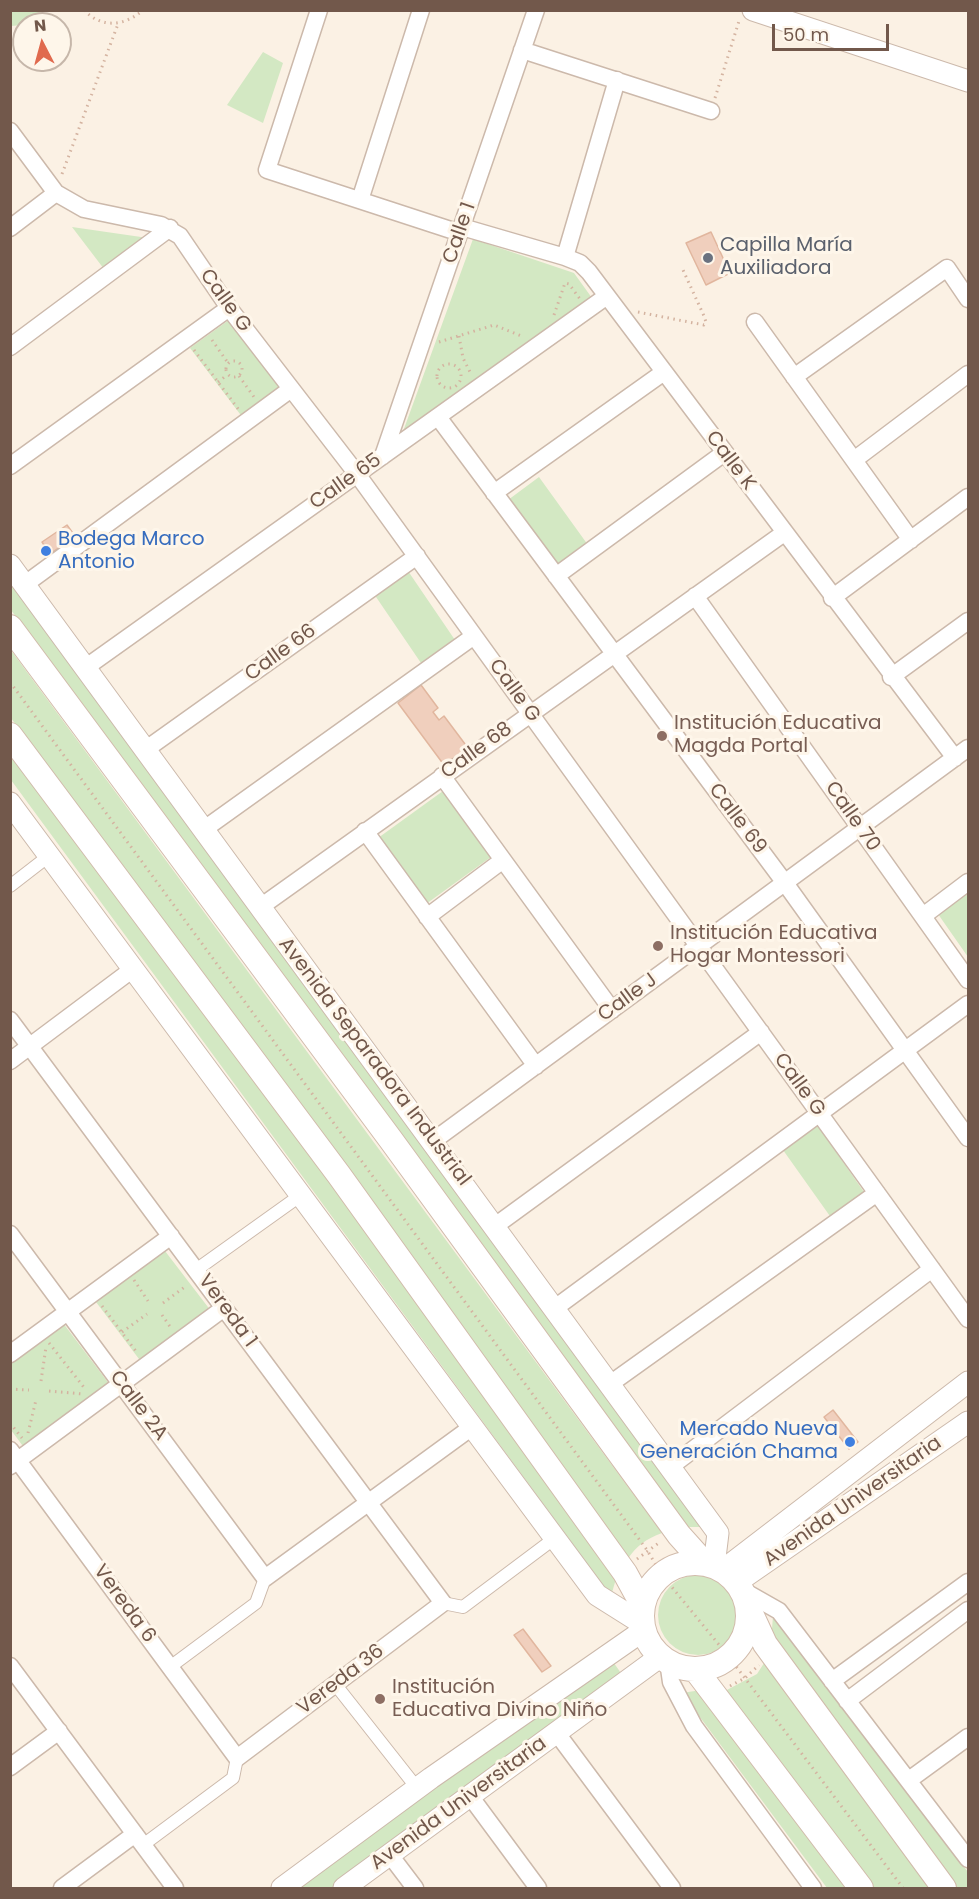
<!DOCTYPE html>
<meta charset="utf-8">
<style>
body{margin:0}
#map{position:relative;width:979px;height:1899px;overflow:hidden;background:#fbf1e4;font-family:Poppins,sans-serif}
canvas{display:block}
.frame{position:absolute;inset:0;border:12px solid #72584b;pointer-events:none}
.north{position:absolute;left:12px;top:12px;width:60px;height:60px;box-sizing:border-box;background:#fef6ea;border:2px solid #c6b7aa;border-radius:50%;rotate:354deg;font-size:16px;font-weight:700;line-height:24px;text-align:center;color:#72584b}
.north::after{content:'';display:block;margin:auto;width:21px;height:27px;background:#e06a4e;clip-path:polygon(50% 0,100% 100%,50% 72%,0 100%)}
.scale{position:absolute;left:772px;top:24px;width:117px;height:27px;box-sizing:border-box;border:3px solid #72584b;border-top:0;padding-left:8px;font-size:18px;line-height:21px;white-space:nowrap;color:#72584b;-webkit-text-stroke:4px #fef6ea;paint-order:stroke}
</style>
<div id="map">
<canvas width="979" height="1899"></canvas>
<div class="frame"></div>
<div class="north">N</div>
<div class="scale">50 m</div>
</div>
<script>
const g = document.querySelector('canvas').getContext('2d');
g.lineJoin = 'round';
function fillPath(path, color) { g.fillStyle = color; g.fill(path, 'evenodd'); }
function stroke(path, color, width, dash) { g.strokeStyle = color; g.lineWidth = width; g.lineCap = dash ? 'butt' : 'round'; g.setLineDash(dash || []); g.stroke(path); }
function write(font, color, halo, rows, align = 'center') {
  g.font = font + ' Poppins,sans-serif'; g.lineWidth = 6; g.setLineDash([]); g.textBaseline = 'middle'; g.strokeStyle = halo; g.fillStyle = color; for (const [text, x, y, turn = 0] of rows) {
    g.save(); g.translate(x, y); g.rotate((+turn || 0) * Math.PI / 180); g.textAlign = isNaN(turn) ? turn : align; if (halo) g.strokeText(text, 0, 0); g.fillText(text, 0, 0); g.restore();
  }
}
const green = new Path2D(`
 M 10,11 L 39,11 L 36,24 L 11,26 Z
 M 263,52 L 283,63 L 263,123 L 227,105 Z
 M 72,227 L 148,238 L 104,269 Z
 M 473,239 L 574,273 L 592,298 L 401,437 Z
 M 229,320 L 281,390 L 243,418 L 190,348 Z
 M 539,477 L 588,545 L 557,567 L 508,500 Z
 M 408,571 L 455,640 L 421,663 L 374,594 Z
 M 10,582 L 702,1527 L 682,1527 L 11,610 Z
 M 10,649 L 662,1533 C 646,1539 637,1545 627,1560 L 11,718 Z
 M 10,746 L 618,1572 L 611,1596 L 11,780 Z
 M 443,791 L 491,857 L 426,904 L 378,838 Z
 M 968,893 L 968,957 L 938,914 Z
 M 818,1126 L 866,1195 L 832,1219 L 783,1150 Z
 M 165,1251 L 211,1311 L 142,1363 L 96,1302 Z
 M 63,1323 L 110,1385 L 25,1449 L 11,1430 L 11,1362 Z
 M658 1615a40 40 0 1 1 80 0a40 40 0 1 1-80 0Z
 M 773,1616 L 968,1872 L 968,1888 L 953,1888 L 771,1642 Z
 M 609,1656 L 623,1676 L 337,1888 L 293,1888 Z
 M 766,1660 L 934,1888 L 872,1888 L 725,1691 L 757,1674 Z
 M 701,1690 L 856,1888 L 827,1888 L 682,1693 Z`);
const building = new Path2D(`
 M 711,232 L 730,273 L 706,285 L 686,243 Z
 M 67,525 L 75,536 L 50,554 L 42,542 Z
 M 421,685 L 438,708 L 433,712 L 439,720 L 444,716 L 468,748 L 444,765 L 398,703 Z
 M 833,1410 L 858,1442 L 849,1449 L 824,1417 Z
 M 523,1629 L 551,1666 L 542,1672 L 514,1635 Z`);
const path = new Path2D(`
 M 84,10 C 102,29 125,26 143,10
 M 715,98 L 739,21
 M 62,174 L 118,24
 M 638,312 L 704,325 L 706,322 L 704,316 L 683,270
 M 554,315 L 565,283 L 569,284 L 580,299
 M 459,336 L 463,358 L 471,374
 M 212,340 L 228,363
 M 439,342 L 494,325 L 524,337
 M 194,350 L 239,410
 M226 369a8 8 0 1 1 16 0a8 8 0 1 1-16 0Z
 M437 376a12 12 0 1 1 24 0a12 12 0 1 1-24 0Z
 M 239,376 L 254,397
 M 218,382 L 227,375
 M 10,682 L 647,1550 L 662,1575 L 729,1657 L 903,1888
 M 134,1280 L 148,1301
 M 163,1303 L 186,1286
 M 102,1306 L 138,1354
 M 162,1315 L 171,1328
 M 122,1332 L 147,1314
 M 49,1343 L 86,1390
 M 41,1381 L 46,1347
 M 10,1389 L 29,1390
 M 49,1391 L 83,1394
 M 10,1423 L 22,1438
 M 28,1433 L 36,1400
 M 637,1559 L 660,1542
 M 730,1686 L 745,1678 L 759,1665`);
const pedestrian = new Path2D(`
 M 10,886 L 50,855
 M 196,1270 L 301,1195
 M 443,1603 L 463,1607 L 555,1538
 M 170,1667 L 256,1603 L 265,1578
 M 335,1684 L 417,1788
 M 143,1845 L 233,1778 L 237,1758`);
const minor = new Path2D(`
 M 319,10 L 267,170 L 460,233
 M 522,50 L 711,111
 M 10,131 L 56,193 L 84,209 L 161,225 L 180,236 L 229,308 L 357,474 L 968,1319
 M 360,200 L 421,10
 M 462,227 L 565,257 L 580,263 L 589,272 L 955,758
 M 10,228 L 56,193
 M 565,257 L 617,80
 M 755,322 L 911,540
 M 10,347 L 170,228
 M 794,377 L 947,268 L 968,299
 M 438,417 L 785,883 L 968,1138
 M 383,456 L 536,10
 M 854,460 L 968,374
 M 10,466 L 229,308
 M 494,493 L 664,372
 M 556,576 L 724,453
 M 24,585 L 291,389
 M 695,596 L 968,980
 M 832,598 L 968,497
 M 85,668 L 607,296
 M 891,677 L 968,621
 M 145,750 L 417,556
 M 442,776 L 612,1010
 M 203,830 L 474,636
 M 365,831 L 536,1066
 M 259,908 L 784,533
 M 923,916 L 968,882
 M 427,917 L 503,860
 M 10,1020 L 443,1603 L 237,1758 L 10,1450
 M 10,1061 L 133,969
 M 433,1141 L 968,748
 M 495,1226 L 761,1032
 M 10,1234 L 265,1578 L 472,1427
 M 555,1308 L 968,1004
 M 10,1354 L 171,1236
 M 610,1384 L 877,1193
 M 10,1466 L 224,1308
 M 670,1467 L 932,1269
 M 742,1590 L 779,1611 L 968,1859
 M 668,1661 L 671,1682 L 694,1726 L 813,1888
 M 10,1666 L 175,1888
 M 832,1681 L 968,1582
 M 847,1701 L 968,1610
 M 556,1732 L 672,1888
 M 10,1767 L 59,1731
 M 909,1780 L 968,1737
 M 470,1796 L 538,1888
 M 390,1855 L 415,1888
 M 62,1888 L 135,1834`);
const tertiary = new Path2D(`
 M 753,10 L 968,81
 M 10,565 L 718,1533 L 714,1566
 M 10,803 L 597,1595 L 643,1624
 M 723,1570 L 968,1382
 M 737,1582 L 968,1422
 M 282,1888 L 431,1778 L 644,1630
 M 344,1888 L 661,1656`);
const secondary = new Path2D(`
 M 10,627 L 391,1140 L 679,1535 L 705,1564
 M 10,735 L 339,1175 L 625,1573 L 643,1606
 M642 1616a53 53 0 1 1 106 0a53 53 0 1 1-106 0Z
 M 748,1607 L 765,1644 L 944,1888
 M 695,1669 L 861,1888`);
const markers = [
 [708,258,6,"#6b7280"],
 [46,551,6,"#3f7fe0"],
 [662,736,6,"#8d6e63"],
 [658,946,6,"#8d6e63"],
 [850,1442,6,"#3f7fe0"],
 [380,1699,6,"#8d6e63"]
];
const streetNames = [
 ["Calle 1",460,233,-71],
 ["Calle G",225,301,54],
 ["Calle K",730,461,53],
 ["Calle 65",346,482,-35],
 ["Calle 66",281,653,-36],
 ["Calle G",514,691,54],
 ["Calle 68",477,751,-36],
 ["Calle 70",852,817,55],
 ["Calle 69",737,819,53],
 ["Calle J",628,998,-36],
 ["Avenida Separadora Industrial",374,1062,53],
 ["Calle G",799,1085,54],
 ["Vereda 1",227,1311,54],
 ["Calle 2A",138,1406,53],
 ["Avenida Universitaria",853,1502,-35],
 ["Vereda 6",124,1604,54],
 ["Vereda 36",341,1680,-37],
 ["Avenida Universitaria",459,1804,-36]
];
const worshipNames = [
 ["Capilla María",720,246],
 ["Auxiliadora",720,269]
];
const shopNames = [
 ["Bodega Marco",58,540],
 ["Antonio",58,563],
 ["Mercado Nueva",838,1430,"right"],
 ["Generación Chama",838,1453,"right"]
];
const educationNames = [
 ["Institución Educativa",674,724],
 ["Magda Portal",674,747],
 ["Institución Educativa",670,934],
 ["Hogar Montessori",670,957],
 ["Institución",392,1688],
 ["Educativa Divino Niño",392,1711]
];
fillPath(green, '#d3e8c3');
fillPath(building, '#f0cfbd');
stroke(building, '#e1b69e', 1.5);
stroke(pedestrian, '#ccb9ab', 14);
stroke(minor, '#ccb9ab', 19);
stroke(tertiary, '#ccb9ab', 23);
stroke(secondary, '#d1bbab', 26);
stroke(path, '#d4b3a0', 3, [1.5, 4.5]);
stroke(pedestrian, '#fff', 12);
stroke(minor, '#fff', 16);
stroke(tertiary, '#fff', 21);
stroke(secondary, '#fff', 24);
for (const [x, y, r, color] of markers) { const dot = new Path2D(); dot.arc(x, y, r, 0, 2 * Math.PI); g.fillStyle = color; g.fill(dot); stroke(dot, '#fef6ea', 2); }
write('20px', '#72584b', '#fef6ea', streetNames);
write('20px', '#5b616d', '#fef6ea', worshipNames, 'left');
write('20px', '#366cbe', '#fef6ea', shopNames, 'left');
write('20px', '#785e54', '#fef6ea', educationNames, 'left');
</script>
